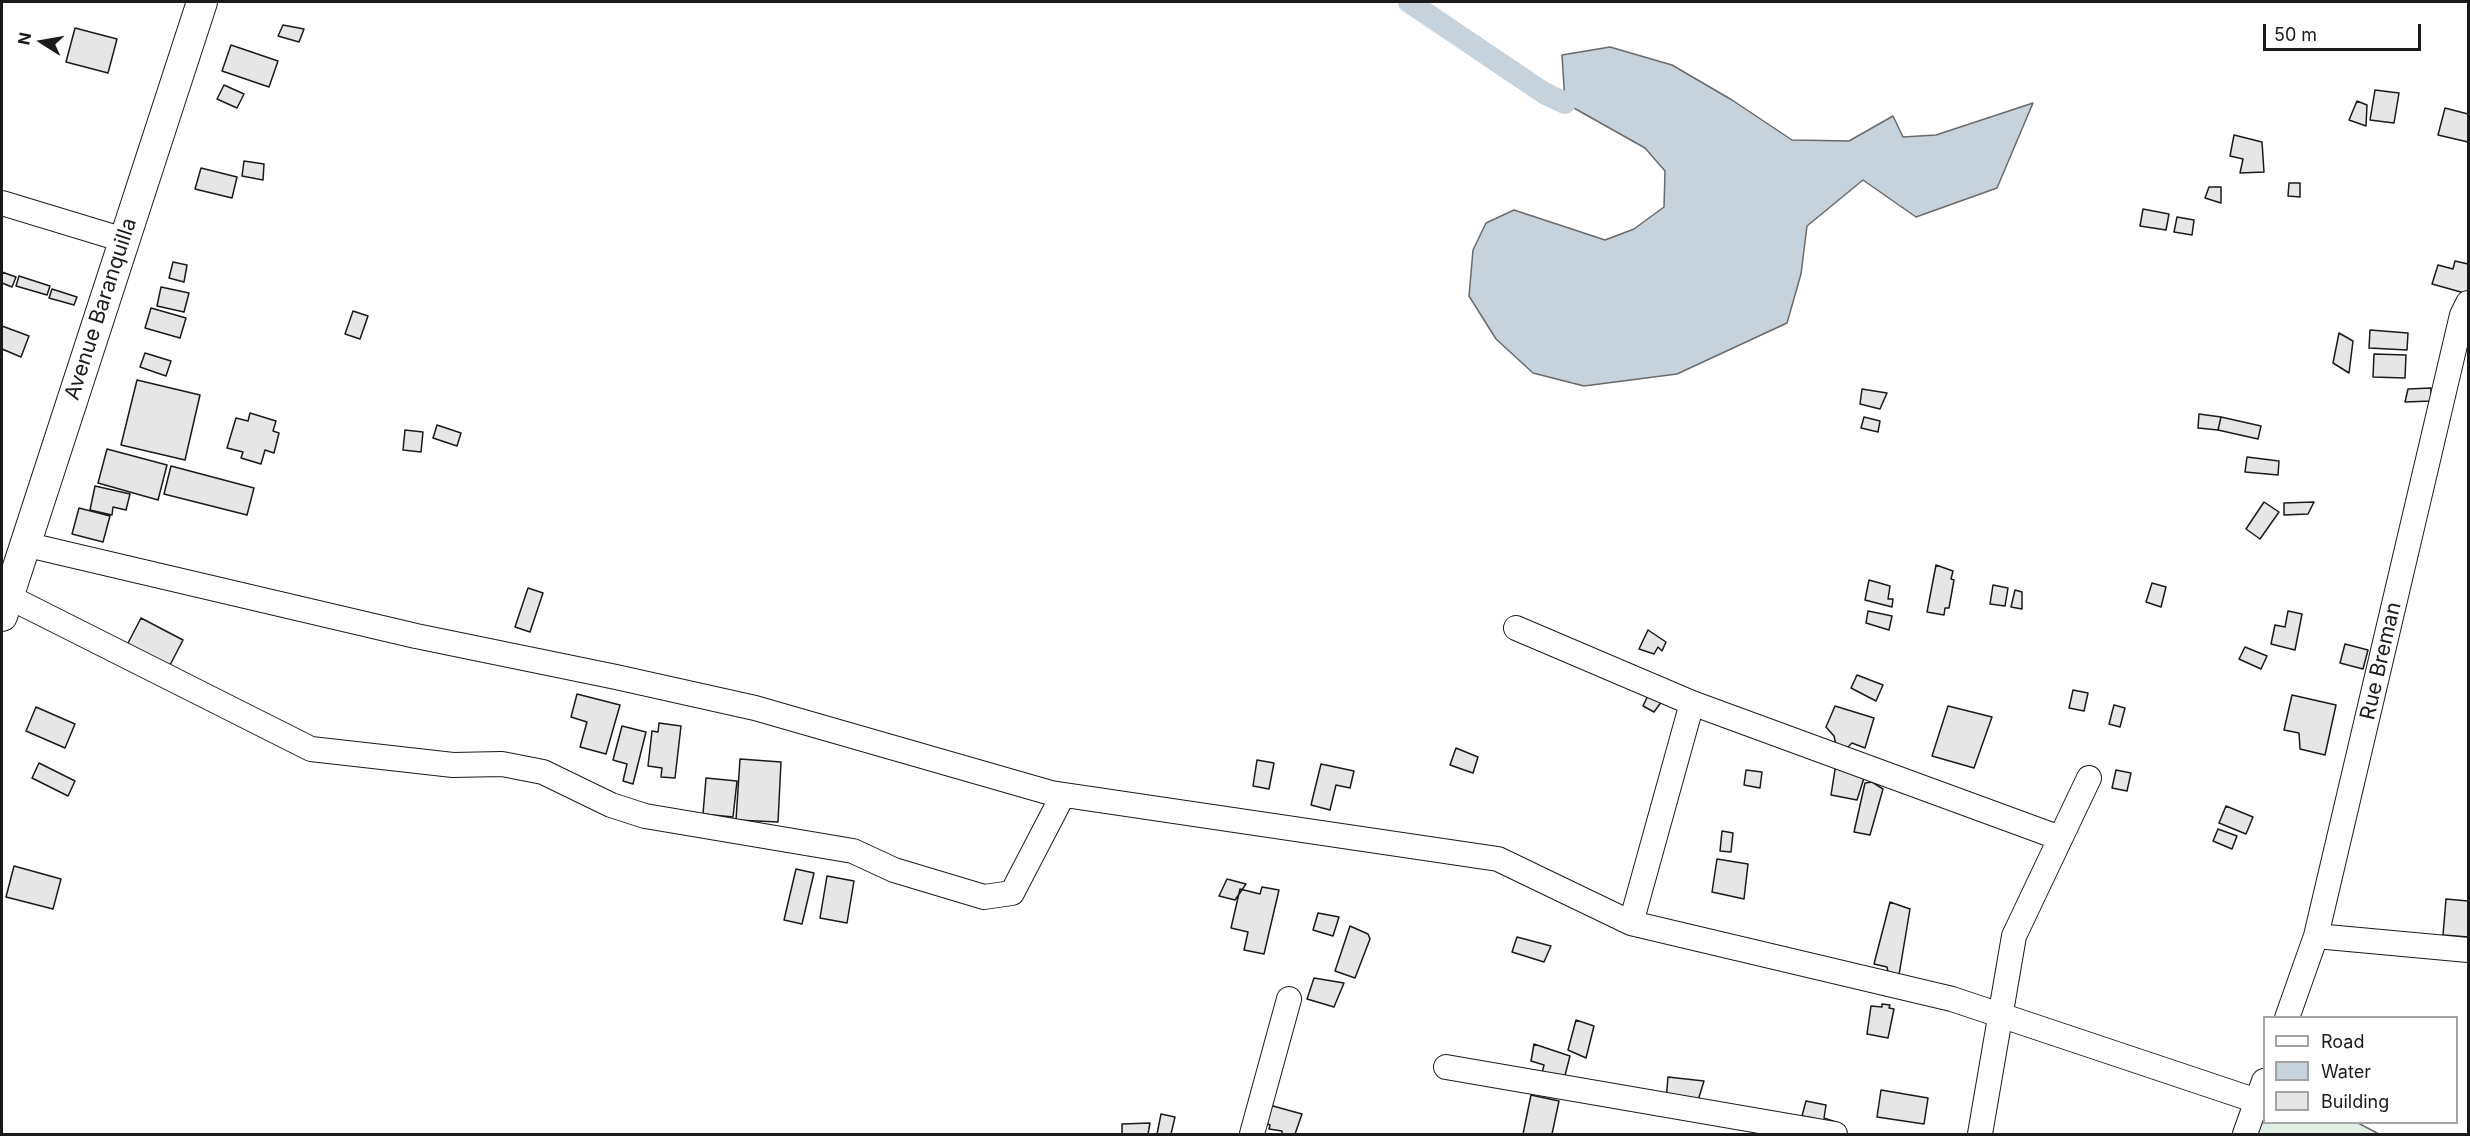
<!DOCTYPE html>
<style>
body{margin:0}
#map{position:relative;width:2470px;height:1136px;overflow:hidden;background:#fff;font-family:Inter,sans-serif}
canvas{display:block}
.frame{position:absolute;inset:0;border:3px solid #1a1a1a;pointer-events:none}
.legend{position:absolute;left:2263px;top:1016px;width:195px;height:108px;box-sizing:border-box;background:#fff;border:2px solid #a3a3a3;margin:0;padding:8px 10px;list-style:none;font-size:18px;color:#1a1a1a}
.legend li{display:flex;align-items:center;gap:12px;height:30px}
.legend b{width:30px;border:2px solid #a3a3a3}
.north{position:absolute;left:12px;top:12px;width:60px;height:60px;-webkit-text-stroke:4px #fff;paint-order:stroke;rotate:281deg;font-size:16px;font-weight:700;line-height:24px;text-align:center;color:#1a1a1a}
.north::after{content:'';display:block;margin:auto;width:21px;height:27px;background:#1a1a1a;clip-path:polygon(50% 0,100% 100%,50% 72%,0 100%)}
.scale{position:absolute;left:2263px;top:24px;width:158px;height:27px;box-sizing:border-box;border:3px solid #1a1a1a;border-top:0;padding-left:8px;font-size:18px;line-height:21px;white-space:nowrap;color:#1a1a1a;-webkit-text-stroke:4px #fff;paint-order:stroke}
</style>
<div id="map">
<canvas width="2470" height="1136"></canvas>
<div class="frame"></div>
<ul class="legend">
<li><b style="height:8px;background:#fff"></b>Road</li>
<li><b style="height:16px;background:#c6d2dc"></b>Water</li>
<li><b style="height:16px;background:#e6e6e6"></b>Building</li>
</ul>
<div class="north">N</div>
<div class="scale">50 m</div>
</div>
<script>
const g = document.querySelector('canvas').getContext('2d');
g.lineJoin = 'round';
function fillPath(path, color) { g.fillStyle = color; g.fill(path, 'evenodd'); }
function stroke(path, color, width, dash) { g.strokeStyle = color; g.lineWidth = width; g.lineCap = dash ? 'butt' : 'round'; g.setLineDash(dash || []); g.stroke(path); }
function write(font, color, halo, rows, align = 'center') {
  g.font = font + ' Inter,sans-serif'; g.lineWidth = 4.5; g.setLineDash([]); g.textBaseline = 'middle'; g.strokeStyle = halo; g.fillStyle = color; for (const [text, x, y, turn = 0] of rows) {
    g.save(); g.translate(x, y); g.rotate((+turn || 0) * Math.PI / 180); g.textAlign = isNaN(turn) ? turn : align; if (halo) g.strokeText(text, 0, 0); g.fillText(text, 0, 0); g.restore();
  }
}
const green = new Path2D(`
 M 2264,1104 L 2264,1122 L 2358,1123 L 2379,1134 L 2253,1134 Z`);
const water = new Path2D(`
 M 1610,47 L 1672,65 L 1732,100 L 1792,140 L 1849,141 L 1893,116 L 1903,137 L 1936,135 L 2033,103 L 1997,188 L 1916,217 L 1863,180 L 1807,226 L 1801,274 L 1787,323 L 1677,374 L 1584,386 L 1533,373 L 1496,339 L 1469,296 L 1473,250 L 1486,223 L 1514,210 L 1605,240 L 1634,229 L 1664,207 L 1665,171 L 1645,148 L 1565,103 L 1562,55 Z`);
const canal = new Path2D(`
 M 1409,2 L 1544,93 L 1565,103`);
const building = new Path2D(`
 M 283,25 L 304,29 L 299,42 L 278,36 Z
 M 75,28 L 117,39 L 108,73 L 66,62 Z
 M 231,45 L 278,61 L 269,87 L 222,71 Z
 M 224,85 L 244,94 L 237,108 L 217,99 Z
 M 2375,90 L 2399,93 L 2394,123 L 2370,120 Z
 M 2357,101 L 2367,105 L 2366,126 L 2349,120 Z
 M 2445,108 L 2468,114 L 2468,142 L 2438,135 Z
 M 2234,135 L 2262,142 L 2264,172 L 2240,173 L 2243,159 L 2230,156 Z
 M 244,161 L 264,164 L 263,180 L 242,176 Z
 M 201,168 L 237,177 L 232,198 L 195,189 Z
 M 2289,183 L 2300,183 L 2300,197 L 2288,196 Z
 M 2209,187 L 2221,187 L 2221,203 L 2205,198 Z
 M 2143,209 L 2169,214 L 2166,230 L 2140,226 Z
 M 2177,217 L 2194,220 L 2192,235 L 2174,232 Z
 M 2455,261 L 2468,264 L 2468,294 L 2432,284 L 2438,265 L 2453,269 Z
 M 173,262 L 187,265 L 184,282 L 169,278 Z
 M 2,272 L 16,277 L 12,287 L 2,283 Z
 M 19,276 L 50,286 L 47,295 L 16,286 Z
 M 161,287 L 189,293 L 184,312 L 157,306 Z
 M 52,289 L 77,297 L 74,305 L 49,298 Z
 M 151,308 L 186,318 L 180,338 L 145,328 Z
 M 353,311 L 368,316 L 360,339 L 345,334 Z
 M 2,326 L 29,336 L 21,357 L 2,349 Z
 M 2370,330 L 2408,333 L 2407,350 L 2369,348 Z
 M 2339,333 L 2353,341 L 2349,373 L 2333,363 Z
 M 145,353 L 171,361 L 166,376 L 140,367 Z
 M 2374,354 L 2406,355 L 2405,378 L 2373,377 Z
 M 137,380 L 200,395 L 185,460 L 121,445 Z
 M 2431,388 L 2431,401 L 2405,402 L 2408,389 Z
 M 1862,389 L 1887,393 L 1880,409 L 1860,404 Z
 M 250,413 L 276,421 L 273,431 L 279,433 L 274,453 L 265,450 L 261,464 L 241,458 L 243,452 L 227,448 L 236,418 L 248,421 Z
 M 2199,414 L 2221,417 L 2218,430 L 2198,428 Z
 M 1864,417 L 1880,421 L 1878,432 L 1861,428 Z
 M 2221,417 L 2261,426 L 2258,439 L 2218,430 Z
 M 437,425 L 461,433 L 457,446 L 433,438 Z
 M 405,430 L 423,432 L 421,452 L 403,450 Z
 M 107,449 L 167,465 L 158,500 L 98,483 Z
 M 2247,457 L 2279,461 L 2278,475 L 2245,472 Z
 M 171,466 L 254,488 L 247,515 L 164,494 Z
 M 95,486 L 130,494 L 126,510 L 113,507 L 112,515 L 90,510 Z
 M 2264,502 L 2279,512 L 2260,539 L 2246,529 Z
 M 2314,502 L 2308,514 L 2284,515 L 2284,503 Z
 M 79,508 L 110,516 L 103,542 L 72,534 Z
 M 1936,565 L 1953,571 L 1951,579 L 1954,580 L 1949,608 L 1945,608 L 1944,615 L 1927,612 Z
 M 1869,580 L 1890,586 L 1888,599 L 1893,599 L 1892,607 L 1865,600 Z
 M 2152,583 L 2166,587 L 2161,607 L 2146,602 Z
 M 1993,585 L 2008,588 L 2005,606 L 1990,604 Z
 M 528,588 L 543,593 L 530,632 L 515,627 Z
 M 2015,590 L 2022,592 L 2022,609 L 2011,607 Z
 M 1868,611 L 1892,616 L 1889,630 L 1866,623 Z
 M 2288,611 L 2302,614 L 2295,650 L 2271,644 L 2275,625 L 2285,627 Z
 M 141,618 L 183,640 L 169,667 L 127,645 Z
 M 1648,630 L 1666,642 L 1662,651 L 1658,647 L 1654,654 L 1639,649 Z
 M 2345,644 L 2368,650 L 2363,669 L 2340,663 Z
 M 2245,647 L 2267,656 L 2261,669 L 2239,659 Z
 M 1857,675 L 1883,685 L 1876,701 L 1851,688 Z
 M 1651,689 L 1665,697 L 1654,712 L 1643,706 Z
 M 2073,690 L 2088,693 L 2084,711 L 2069,708 Z
 M 577,694 L 620,705 L 606,754 L 580,747 L 587,722 L 571,717 Z
 M 2292,695 L 2336,705 L 2325,755 L 2300,749 L 2299,733 L 2284,730 Z
 M 2114,705 L 2125,708 L 2120,727 L 2109,724 Z
 M 1835,706 L 1874,718 L 1865,748 L 1852,743 L 1846,749 L 1836,745 L 1834,736 L 1826,727 Z
 M 1948,706 L 1992,717 L 1974,768 L 1932,756 Z
 M 36,707 L 75,724 L 65,748 L 26,731 Z
 M 659,723 L 681,726 L 675,778 L 661,777 L 662,768 L 648,766 L 652,731 L 658,732 Z
 M 622,726 L 646,732 L 633,784 L 623,781 L 627,764 L 613,760 Z
 M 1456,748 L 1478,757 L 1473,773 L 1450,765 Z
 M 740,759 L 781,762 L 778,822 L 736,820 Z
 M 1257,760 L 1274,763 L 1269,789 L 1253,786 Z
 M 39,763 L 75,781 L 68,796 L 32,778 Z
 M 1836,763 L 1864,778 L 1857,800 L 1831,795 Z
 M 1321,764 L 1354,771 L 1350,788 L 1336,785 L 1330,810 L 1311,805 Z
 M 1746,770 L 1762,772 L 1760,788 L 1744,785 Z
 M 2116,770 L 2131,773 L 2127,791 L 2112,788 Z
 M 706,778 L 737,781 L 733,817 L 703,814 Z
 M 1872,782 L 1883,789 L 1870,835 L 1854,832 L 1865,783 Z
 M 2226,806 L 2253,817 L 2246,834 L 2219,823 Z
 M 2218,829 L 2237,836 L 2232,849 L 2213,841 Z
 M 1722,831 L 1733,833 L 1731,852 L 1720,851 Z
 M 1717,859 L 1748,864 L 1744,899 L 1712,892 Z
 M 14,866 L 61,879 L 53,909 L 6,897 Z
 M 796,869 L 814,873 L 802,924 L 784,920 Z
 M 827,876 L 854,881 L 847,923 L 820,918 Z
 M 1227,879 L 1246,884 L 1235,900 L 1219,896 Z
 M 1262,887 L 1279,890 L 1264,954 L 1244,950 L 1248,932 L 1231,928 L 1240,889 L 1260,894 Z
 M 2446,899 L 2468,901 L 2468,937 L 2443,935 Z
 M 1890,902 L 1910,909 L 1899,975 L 1888,972 L 1887,967 L 1874,964 Z
 M 1318,913 L 1339,917 L 1333,936 L 1313,930 Z
 M 1350,926 L 1368,934 L 1370,939 L 1355,978 L 1335,971 Z
 M 1517,937 L 1551,946 L 1544,962 L 1512,952 Z
 M 1314,978 L 1344,983 L 1334,1007 L 1307,999 Z
 M 1882,1004 L 1890,1005 L 1889,1008 L 1894,1009 L 1888,1038 L 1867,1034 L 1871,1006 L 1882,1007 Z
 M 1576,1020 L 1594,1026 L 1586,1058 L 1568,1050 Z
 M 1534,1044 L 1570,1056 L 1563,1083 L 1542,1073 L 1544,1065 L 1531,1061 Z
 M 1668,1077 L 1704,1081 L 1696,1107 L 1666,1101 Z
 M 1881,1090 L 1928,1098 L 1924,1124 L 1877,1117 Z
 M 1531,1095 L 1559,1101 L 1552,1134 L 1523,1134 Z
 M 1806,1101 L 1826,1105 L 1824,1118 L 1836,1122 L 1832,1133 L 1814,1128 L 1814,1118 L 1802,1116 Z
 M 1262,1103 L 1302,1114 L 1295,1134 L 1282,1134 L 1282,1131 L 1269,1129 L 1270,1125 L 1258,1120 Z
 M 1161,1114 L 1175,1117 L 1171,1134 L 1157,1134 Z
 M 1150,1123 L 1148,1134 L 1122,1134 L 1122,1124 Z`);
const minor = new Path2D(`
 M 2,203 L 124,240
 M 24,544 L 416,636 L 616,677 L 755,708 L 1051,793 L 1498,859 L 1631,923 L 1952,999 L 2257,1101
 M 7,596 L 311,749 L 453,765 L 502,764 L 543,772 L 611,805 L 645,816 L 853,851 L 894,870 L 984,897 L 1012,893 L 1063,795
 M 1516,628 L 1692,703 L 2060,838
 M 1631,923 L 1692,703
 M 2316,936 L 2468,950
 M 2287,1018 L 2316,936 L 2462,315 L 2468,303
 M 1446,1067 L 1835,1134
 M 1252,1134 L 1289,999
 M 1980,1134 L 2014,936 L 2089,778
 M 2245,1134 L 2264,1081`);
const major = new Path2D(`
 M 2,616 L 202,2`);
const streetNames = [
 ["Avenue Baranquilla",101,309,-72],
 ["Rue Breman",2381,661,-77]
];
fillPath(green, '#e0efe3');
stroke(green, '#6a6a6a', 1.5);
fillPath(water, '#c6d2dc');
stroke(water, '#6a6a6a', 1.5);
stroke(canal, '#c6d2dc', 22);
fillPath(building, '#e6e6e6');
stroke(building, '#1a1a1a', 1.5);
stroke(minor, '#1a1a1a', 26);
stroke(major, '#1a1a1a', 32);
stroke(minor, '#fff', 24);
stroke(major, '#fff', 30);
write('21px', '#1a1a1a', '#fff', streetNames);
</script>
